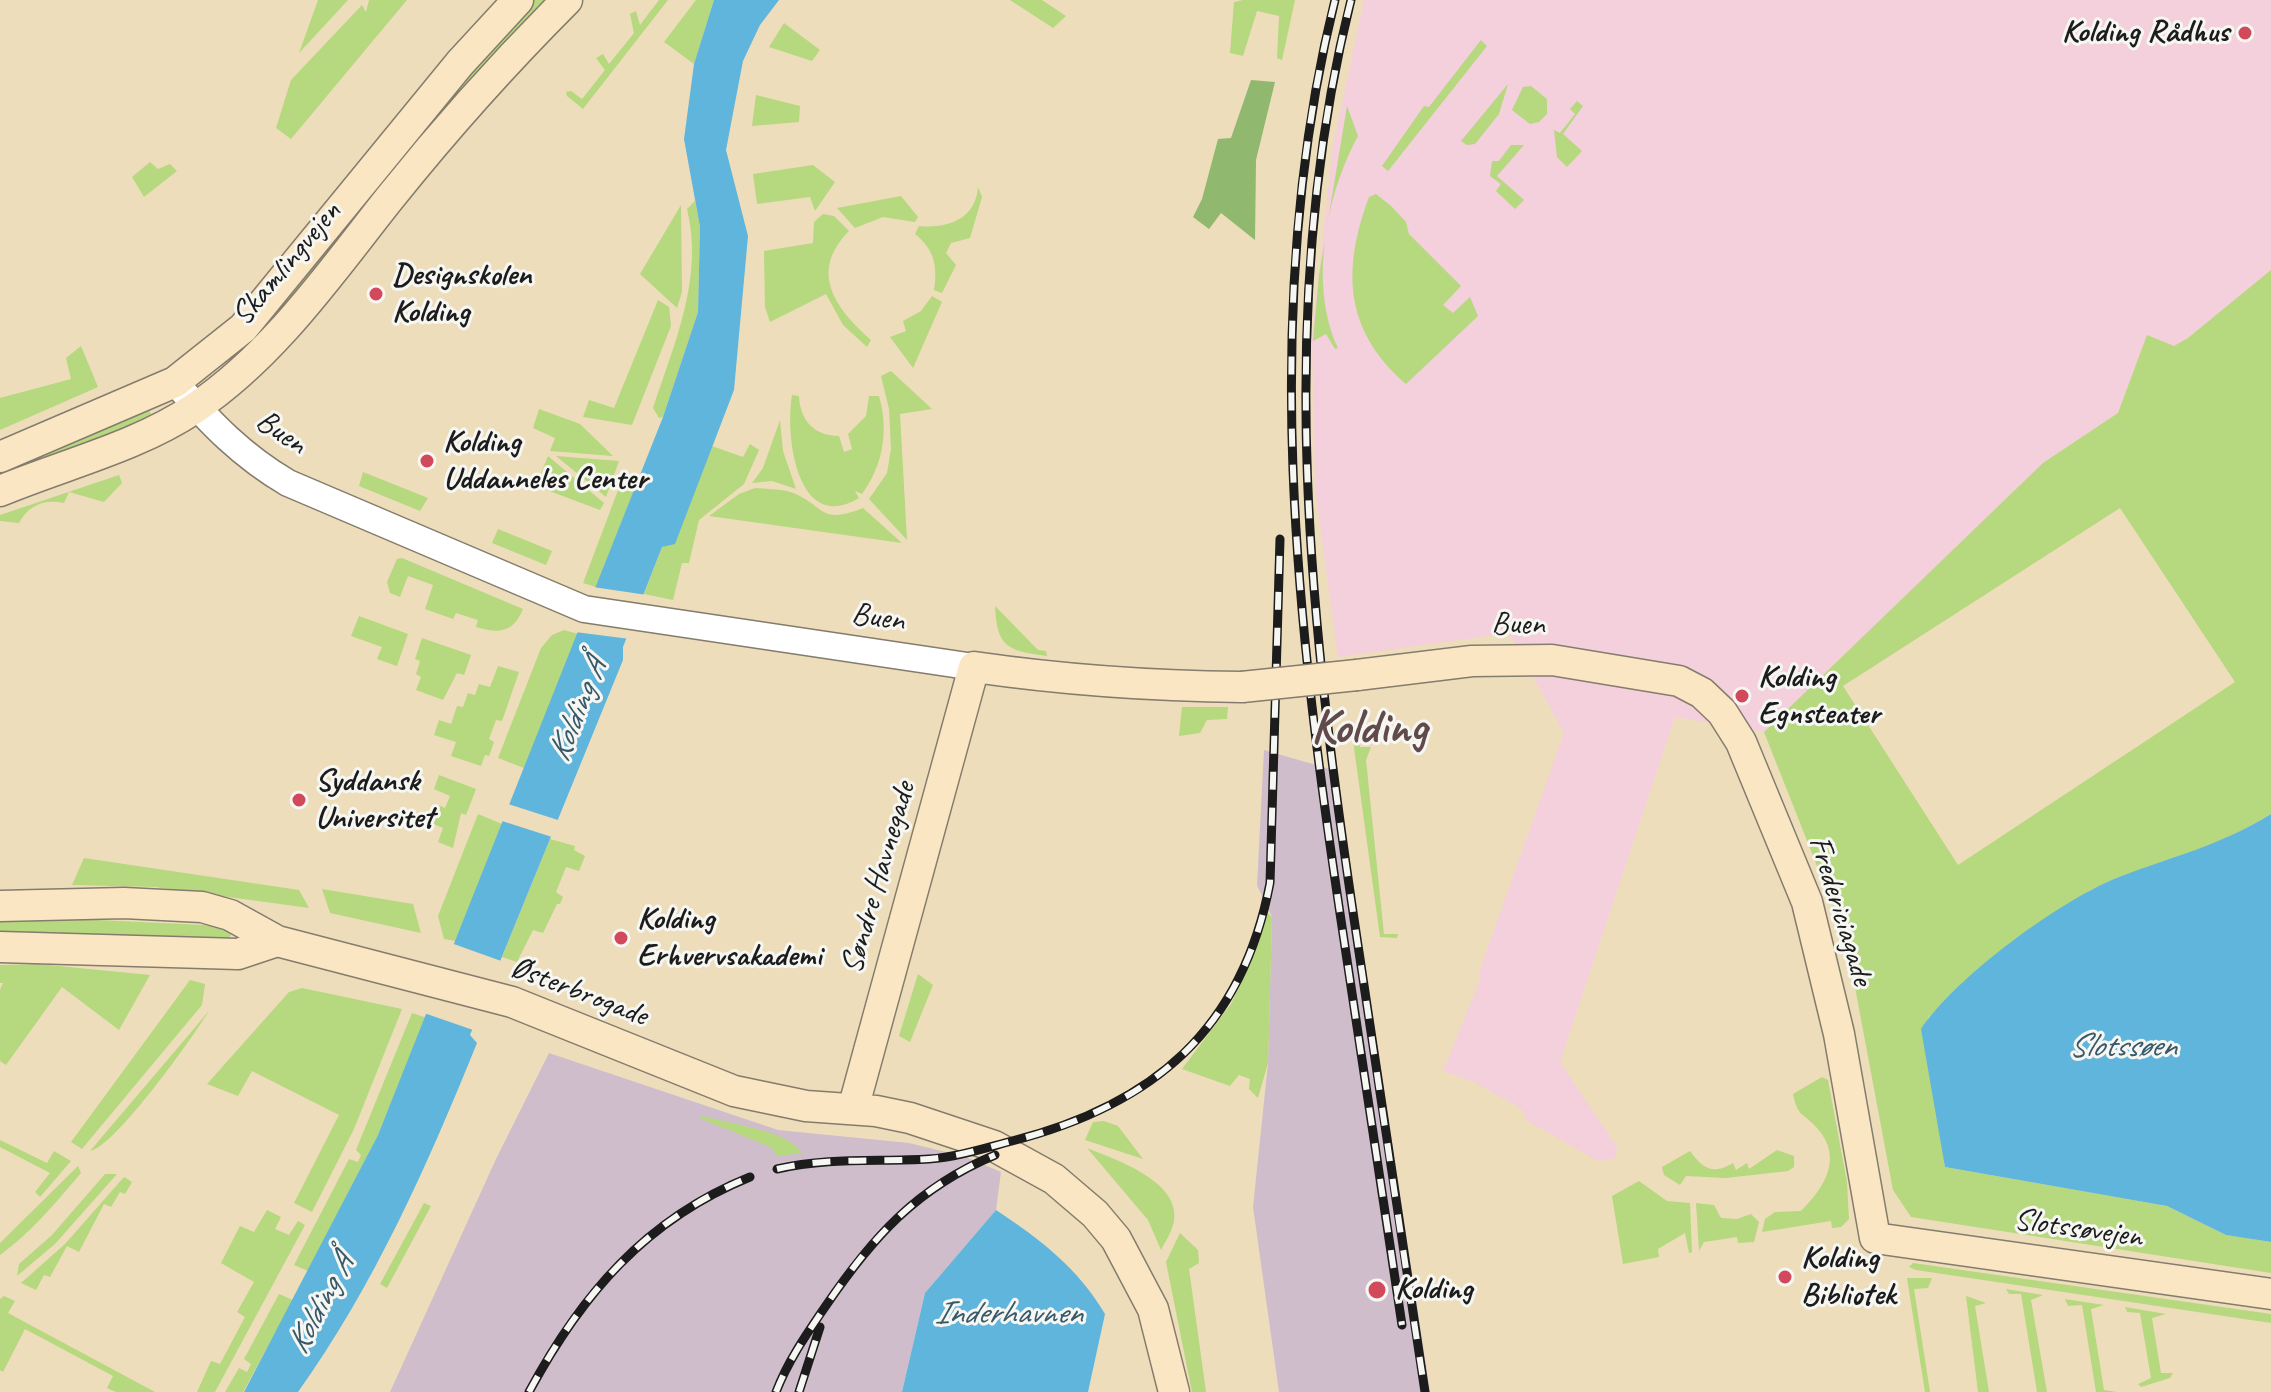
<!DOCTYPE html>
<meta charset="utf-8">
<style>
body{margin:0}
canvas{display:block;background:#edddbb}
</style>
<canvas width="2271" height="1392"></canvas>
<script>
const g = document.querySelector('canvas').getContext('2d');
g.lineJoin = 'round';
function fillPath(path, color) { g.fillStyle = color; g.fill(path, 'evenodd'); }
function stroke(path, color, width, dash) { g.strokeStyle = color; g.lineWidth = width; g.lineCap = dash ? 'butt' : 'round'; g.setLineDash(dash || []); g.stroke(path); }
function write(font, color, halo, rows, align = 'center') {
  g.font = font + ' Caveat,sans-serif'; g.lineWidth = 6; g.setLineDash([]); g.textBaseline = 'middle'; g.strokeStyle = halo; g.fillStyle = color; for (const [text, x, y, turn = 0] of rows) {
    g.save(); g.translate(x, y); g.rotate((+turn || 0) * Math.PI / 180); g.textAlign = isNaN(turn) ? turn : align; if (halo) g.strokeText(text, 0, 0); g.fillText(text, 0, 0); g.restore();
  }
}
const built = new Path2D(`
 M 1364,0 L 2271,0 L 2271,270 L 2188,338 L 2174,346 L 2147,335 L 2118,413 L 2043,463 L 1764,732 L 1675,717 L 1560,1062 L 1617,1147 L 1616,1157 L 1609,1160 L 1598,1161 L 1526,1120 L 1522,1109 L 1474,1082 L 1443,1071 L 1480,980 L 1479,972 L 1564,733 L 1509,633 L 1338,657 L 1315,488 L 1312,335 L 1333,146 Z`);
const industrial = new Path2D(`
 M 1264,750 L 1330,769 L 1363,951 L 1430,1392 L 1279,1392 L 1253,1207 L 1268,1063 L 1272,917 L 1257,885 Z
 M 549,1053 L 778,1130 L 909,1143 L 966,1157 L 1001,1172 L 996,1210 L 925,1293 L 902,1392 L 390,1392 L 496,1159 Z`);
const green = new Path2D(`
 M 318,0 L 348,0 L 299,53 Z
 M 369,0 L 407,0 L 291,139 L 276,128 L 291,80 L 362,5 L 366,12 Z
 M 529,0 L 552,0 L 258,335 L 271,313 Z
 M 659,0 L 668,0 L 583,109 L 567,96 L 566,92 L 571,91 L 582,99 L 605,70 L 596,58 L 603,54 L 609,64 L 634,33 L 630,14 L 636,11 L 640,25 Z
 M 696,0 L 714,0 L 694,64 L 664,42 Z
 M 1010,0 L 1042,0 L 1066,16 L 1053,28 Z
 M 1243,0 L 1295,0 L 1282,60 L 1277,58 L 1279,16 L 1257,11 L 1243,56 L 1230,53 L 1234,2 Z
 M 784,23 L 820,50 L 812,61 L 769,47 Z
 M 1481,40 L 1487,46 L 1388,171 L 1382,166 L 1424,106 L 1429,107 Z
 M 1508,84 L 1499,114 L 1475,144 L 1467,145 L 1461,141 Z
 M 1531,86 L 1547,99 L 1547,114 L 1539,122 L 1530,124 L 1512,110 L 1523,87 Z
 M 756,95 L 800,106 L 799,122 L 752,126 Z
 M 1577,101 L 1583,106 L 1563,134 L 1582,151 L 1567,167 L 1557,157 L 1554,130 L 1560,133 L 1575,114 L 1570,109 Z
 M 1347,106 L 1358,136 C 1327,192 1308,284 1338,348 L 1335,349 L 1326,334 L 1313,341 L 1319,275 Z
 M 1511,145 L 1524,145 L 1497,176 L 1524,200 L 1515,209 L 1496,191 L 1501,184 L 1490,176 L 1492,161 L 1499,161 Z
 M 150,162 L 158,169 L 170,164 L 177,171 L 144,197 L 132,177 Z
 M 813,165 L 835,182 L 815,211 L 810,197 L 757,204 L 753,174 Z
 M 978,187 L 982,197 L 970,238 L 951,243 L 946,253 L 956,265 L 942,293 L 934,290 C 938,266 934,249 915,234 L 919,226 C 947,229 976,219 978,187 Z
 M 1376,194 L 1391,206 L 1406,222 L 1409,234 L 1461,286 L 1443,305 L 1453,313 L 1470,297 L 1478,316 L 1406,384 C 1344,330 1342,270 1369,197 Z
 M 901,196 L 918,217 L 915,222 L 883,217 L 855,228 L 837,208 Z
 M 695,201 L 700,227 L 698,312 L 663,417 L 659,418 L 653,408 C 674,344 704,278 687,209 Z
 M 681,205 L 682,292 L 677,308 L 640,274 Z
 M 823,214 L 834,216 L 849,231 C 808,272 836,309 871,340 L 867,347 L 843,325 L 826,294 L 770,322 L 765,307 L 764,251 L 813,243 L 814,222 Z
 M 2271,270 L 2271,814 L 2214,846 L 2116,878 L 2089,891 L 1976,972 L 1928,1018 L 1945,1167 L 2167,1206 L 2226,1235 L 2271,1242 L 2271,1273 L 1911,1217 L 1893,1190 L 1846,939 L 1764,732 L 2043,463 L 2118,413 L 2147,335 L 2174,346 L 2188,338 ZM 2120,508 L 2235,682 L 1958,865 L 1843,686 Z
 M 932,296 L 942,302 L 913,368 L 890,337 L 906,331 L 903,321 L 921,311 Z
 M 658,300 L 669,307 L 671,326 L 632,425 L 583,417 L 589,400 L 614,408 Z
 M 81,346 L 98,387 L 0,430 L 0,398 L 71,379 L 66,358 Z
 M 891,371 L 932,409 L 900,414 L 907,540 L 869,499 L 887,473 L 891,449 L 889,409 L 881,376 Z
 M 792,395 L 799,396 C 800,421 815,436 839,436 L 844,452 L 852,449 L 848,434 L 866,416 L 869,396 L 879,396 C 889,431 883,465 862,494 L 855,491 L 859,498 C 797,535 785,436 792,395 Z
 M 146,405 L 152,416 L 0,478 L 0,471 Z
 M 539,409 L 580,424 L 613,456 L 550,451 L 555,438 L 533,428 Z
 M 780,420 L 783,451 L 796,489 L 772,481 L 752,483 L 763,468 Z
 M 750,444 L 759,450 L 744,484 L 699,520 L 689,563 L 682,563 L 673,600 L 644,594 L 662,547 L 675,543 L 712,446 L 743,457 Z
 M 548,456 L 604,503 L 600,510 L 536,486 Z
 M 556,456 L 619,461 L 606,497 Z
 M 363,472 L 428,498 L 420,511 L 359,486 Z
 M 119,475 L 122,483 L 104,502 L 69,492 L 64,503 C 44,499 29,505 19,523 L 0,521 L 0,515 Z
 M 623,477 L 635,489 L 596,587 L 583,583 Z
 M 755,488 C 765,489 777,489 787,491 C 825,502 816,527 863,508 L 902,543 L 709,516 L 739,494 Z
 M 498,529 L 552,551 L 546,565 L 492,543 Z
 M 402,558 L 523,609 C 513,633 499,634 476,627 L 478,620 L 456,613 L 453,619 L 425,609 L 433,585 L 408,576 L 400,597 L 390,593 L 387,582 L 397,559 Z
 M 995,606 L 1038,650 L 1046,651 L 1047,656 C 1007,651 997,647 995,606 Z
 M 359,616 L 408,634 L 397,666 L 377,659 L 382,647 L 351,636 Z
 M 564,630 L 578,634 L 524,768 L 498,758 L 541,648 L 552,635 Z
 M 422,638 L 471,655 L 464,675 L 457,673 L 443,700 L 416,690 L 421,677 L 416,674 L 420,661 L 415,659 Z
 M 498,666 L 519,672 L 502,721 L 496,720 L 489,739 L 494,742 L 489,756 L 485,755 L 481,766 L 451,756 L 456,742 L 434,735 L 439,720 L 451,724 L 457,706 L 463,707 L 468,693 L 475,695 L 479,684 L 490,687 Z
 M 1182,707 L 1228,707 L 1227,719 L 1207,720 L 1200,733 L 1179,736 Z
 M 1359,732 L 1360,747 L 1371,747 L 1366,760 L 1384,934 L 1398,934 L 1397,938 L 1380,937 L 1352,733 Z
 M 439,775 L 476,789 L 466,815 L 461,813 L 453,848 L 438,842 L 443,828 L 431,823 L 438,805 L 445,808 L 450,796 L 434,789 Z
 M 478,814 L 502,824 L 456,941 L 444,939 L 438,916 Z
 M 550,839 L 575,846 L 574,850 L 585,856 L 579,871 L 566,867 L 556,892 L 563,897 L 560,904 L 557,904 L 543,933 L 533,930 L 517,962 L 502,957 Z
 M 84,858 L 299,890 L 309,908 L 155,887 L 72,885 Z
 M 322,889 L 413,904 L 421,933 L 330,913 Z
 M 1267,912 L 1272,917 L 1268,1063 L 1258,1098 L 1249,1089 L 1250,1079 L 1239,1075 L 1230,1086 L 1182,1069 L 1231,1004 L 1258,945 Z
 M 35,917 L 204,925 L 229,929 L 231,935 L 228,940 L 0,931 L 0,919 Z
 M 38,964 L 150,975 L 119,1030 L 62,987 L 6,1065 L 0,1061 L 0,990 L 3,983 L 0,983 L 0,965 Z
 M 918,974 L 933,985 L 910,1042 L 899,1036 Z
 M 190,980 L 205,984 L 202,1005 L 82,1149 L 71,1142 Z
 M 302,988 L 402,1009 L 354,1129 L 312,1212 L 294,1203 L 339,1115 L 252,1071 L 238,1096 L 207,1084 L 289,992 Z
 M 209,1011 C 193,1037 115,1147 90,1151 Z
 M 412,1013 L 427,1018 L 378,1135 L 308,1271 L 294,1265 L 349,1159 L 358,1162 L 361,1155 L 356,1150 Z
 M 1822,1077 L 1828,1080 L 1847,1182 L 1849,1219 L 1841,1227 L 1832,1228 L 1831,1221 L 1762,1232 L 1765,1219 L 1775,1212 L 1801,1211 C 1824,1188 1844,1158 1817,1128 C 1803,1112 1798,1118 1793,1094 Z
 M 703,1116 C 730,1124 788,1130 802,1153 L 777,1156 L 771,1147 L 699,1118 Z
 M 1104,1121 L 1118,1126 L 1143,1159 L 1085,1140 L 1093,1122 Z
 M 0,1140 L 47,1163 L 54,1151 L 71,1161 L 40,1197 L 35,1192 L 50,1173 L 0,1147 Z
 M 1087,1148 C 1114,1159 1181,1181 1174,1221 C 1172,1231 1166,1241 1161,1250 L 1148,1220 Z
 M 1777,1150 L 1794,1156 L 1794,1167 L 1788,1171 L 1726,1178 L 1686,1176 L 1680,1185 L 1664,1175 L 1662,1167 L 1690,1151 C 1703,1169 1713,1175 1733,1163 L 1736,1170 L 1747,1163 L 1749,1169 Z
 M 78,1166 L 81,1173 C 56,1202 31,1233 0,1255 L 0,1243 Z
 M 105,1174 L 117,1174 L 55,1244 L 17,1276 L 19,1264 L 52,1235 Z
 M 124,1177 L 132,1182 L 125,1194 L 120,1192 L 111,1207 L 104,1204 L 79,1252 L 67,1246 L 50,1277 L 44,1275 L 36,1290 L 21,1283 L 65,1244 Z
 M 1639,1181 L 1667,1201 L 1690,1203 L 1692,1252 L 1689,1253 L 1685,1233 L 1658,1249 L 1659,1257 L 1623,1264 L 1612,1196 Z
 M 424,1203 L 431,1206 L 387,1288 L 380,1284 Z
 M 1696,1203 L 1714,1205 L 1721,1218 L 1737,1219 L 1751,1214 L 1759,1222 L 1754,1242 L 1738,1243 L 1737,1237 L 1704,1242 L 1699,1251 Z
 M 267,1210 L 281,1217 L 275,1229 L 289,1235 L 298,1221 L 305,1225 L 215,1392 L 197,1392 L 211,1361 L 220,1364 L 245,1317 L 237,1312 L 254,1282 L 221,1263 L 240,1226 L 254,1232 Z
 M 1180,1233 L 1198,1250 L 1199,1263 L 1189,1269 L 1206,1392 L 1192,1392 L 1166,1262 Z
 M 1913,1263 L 2271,1314 L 2271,1323 L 1916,1270 L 1909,1267 Z
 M 1907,1278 L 1932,1278 L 1928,1288 L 1914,1289 L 1930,1392 L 1925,1392 Z
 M 2006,1289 L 2043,1295 L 2031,1300 L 2047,1392 L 2037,1392 L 2021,1294 L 2009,1294 Z
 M 279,1294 L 293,1300 L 243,1392 L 225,1392 L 239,1368 L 247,1372 L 251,1364 L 244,1359 Z
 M 4,1296 L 15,1301 L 8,1313 L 155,1392 L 116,1392 L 107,1388 L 113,1376 L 25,1329 L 3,1372 L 0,1370 L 0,1299 Z
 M 1966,1296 L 1986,1303 L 1975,1306 L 1989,1392 L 1978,1392 Z
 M 2065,1299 L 2104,1305 L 2091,1309 L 2104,1390 L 2117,1392 L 2096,1392 L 2082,1305 L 2068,1306 Z
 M 2125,1307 L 2166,1314 L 2152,1318 L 2161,1373 L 2173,1373 L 2170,1378 L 2141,1387 L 2138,1384 L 2151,1378 L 2140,1313 L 2127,1312 Z`);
const forest = new Path2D(`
 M 1251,80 L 1275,82 L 1256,160 L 1255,240 L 1221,213 L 1209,229 L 1193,217 L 1202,199 L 1218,139 L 1231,138 Z`);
const water = new Path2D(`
 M 714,0 L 779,0 L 760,25 L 743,61 L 726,150 L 748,236 L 734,390 L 675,544 L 662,547 L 623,647 L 623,660 L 470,1035 L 477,1043 C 428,1164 374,1286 298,1392 L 244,1392 L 378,1135 L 663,417 L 698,312 L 700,227 L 684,139 L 694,64 Z
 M 2271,814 L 2271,1242 L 2226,1235 L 2167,1206 L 1945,1167 L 1921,1029 C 1956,977 2060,900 2119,877 C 2174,856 2219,846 2271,814 Z
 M 996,1210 C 1040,1239 1078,1268 1105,1314 L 1088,1392 L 902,1392 L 925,1293 Z`);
const pier = new Path2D(`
 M 593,587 L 647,595 L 630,639 L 575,632 Z
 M 505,803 L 561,821 L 555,838 L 499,820 Z
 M 451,943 L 504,962 L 476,1031 L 424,1013 Z`);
const tertiary = new Path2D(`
 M 175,382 C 210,423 242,456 288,483 L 584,609 L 974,667`);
const secondary = new Path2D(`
 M 0,457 L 175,382 L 243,328 L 460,63 L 518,0
 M 0,491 C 65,464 137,447 195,408 C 274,355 331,272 389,199 C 445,129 504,63 567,0
 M 1357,675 L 1472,661 L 1552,660 L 1679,681 L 1702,693 L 1722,712 L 1741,742 L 1807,902 L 1839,1034 L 1875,1238 L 2271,1294
 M 0,906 L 124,903 L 202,907 L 230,915 L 277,941 L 512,1002 L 734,1091 L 806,1106 L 876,1111 L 910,1118 L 994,1146 L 1054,1179 L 1095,1214 L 1116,1239 L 1153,1309 L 1174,1392
 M 0,947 L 238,954 L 277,941
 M 853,1109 L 974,667 C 1064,680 1152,686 1242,687`);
const rail = new Path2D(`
 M 1335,0 C 1258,309 1297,630 1344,940 C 1363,1068 1383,1197 1402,1325
 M 1351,0 C 1272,314 1311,636 1359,952 C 1381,1099 1402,1246 1425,1392
 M 777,1169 C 828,1157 877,1162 929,1159 C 957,1157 985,1148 1012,1141 C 1153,1105 1242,1030 1270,883 L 1280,539
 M 529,1392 C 581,1295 646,1219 750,1177
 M 776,1392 C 788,1361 806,1335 825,1307 C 872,1238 916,1188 995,1155
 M 799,1392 L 820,1327`);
const secondaryBridge = new Path2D(`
 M 1242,687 L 1357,675`);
const markers = [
 [2245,33,8,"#d1495b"],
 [376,294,8,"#d1495b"],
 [427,461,8,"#d1495b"],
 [1742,696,8,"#d1495b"],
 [299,800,8,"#d1495b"],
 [621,938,8,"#d1495b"],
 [1785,1277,8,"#d1495b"],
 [1377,1290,10,"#d1495b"]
];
const poiNames = [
 ["Kolding Rådhus",2229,33,"right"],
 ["Designskolen",392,276],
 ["Kolding",392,313],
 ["Kolding",443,443],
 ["Uddanneles Center",443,480],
 ["Kolding",1758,678],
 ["Egnsteater",1758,715],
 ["Syddansk",315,782],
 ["Universitet",315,819],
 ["Kolding",637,920],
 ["Erhvervsakademi",637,957],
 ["Kolding",1801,1259],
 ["Bibliotek",1801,1296],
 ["Kolding",1395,1290]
];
const streetNames = [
 ["Skamlingvejen",287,264,-50],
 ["Buen",281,433,34],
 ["Buen",878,618,8],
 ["Buen",1518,625],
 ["Søndre Havnegade",879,878,-74],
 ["Fredericiagade",1840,911,73],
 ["Østerbrogade",579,992,21],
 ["Slotssøvejen",2078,1229,8]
];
const waterNames = [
 ["Kolding Å",578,711,-68],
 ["Slotssøen",2122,1047],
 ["Kolding Å",321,1305,-62],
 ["Inderhavnen",1008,1314]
];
const townNames = [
 ["Kolding",1369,729]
];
fillPath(built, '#f4cfdc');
fillPath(industrial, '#d0bdcc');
fillPath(green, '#b6d87f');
fillPath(forest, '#90b86e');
fillPath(water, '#60b5dd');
fillPath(pier, '#edddbb');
stroke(tertiary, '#847c6c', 29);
stroke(secondary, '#847c6c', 33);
stroke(tertiary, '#fff', 26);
stroke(secondary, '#fbe6c4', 30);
stroke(rail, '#1c1c1c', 9);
stroke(rail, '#f6f6f2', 6, [18]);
stroke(secondaryBridge, '#847c6c', 33, []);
stroke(secondaryBridge, '#fbe6c4', 30);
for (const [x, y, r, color] of markers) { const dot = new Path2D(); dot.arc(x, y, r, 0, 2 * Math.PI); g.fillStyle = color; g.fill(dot); stroke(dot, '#f6f6f2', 3); }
write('bold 32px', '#1c1c1c', '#f6f6f2', poiNames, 'left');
write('32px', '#1c1c1c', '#f6f6f2', streetNames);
write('italic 34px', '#375969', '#f6f6f2', waterNames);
write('bold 48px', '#604a4a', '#f6f6f2', townNames);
</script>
